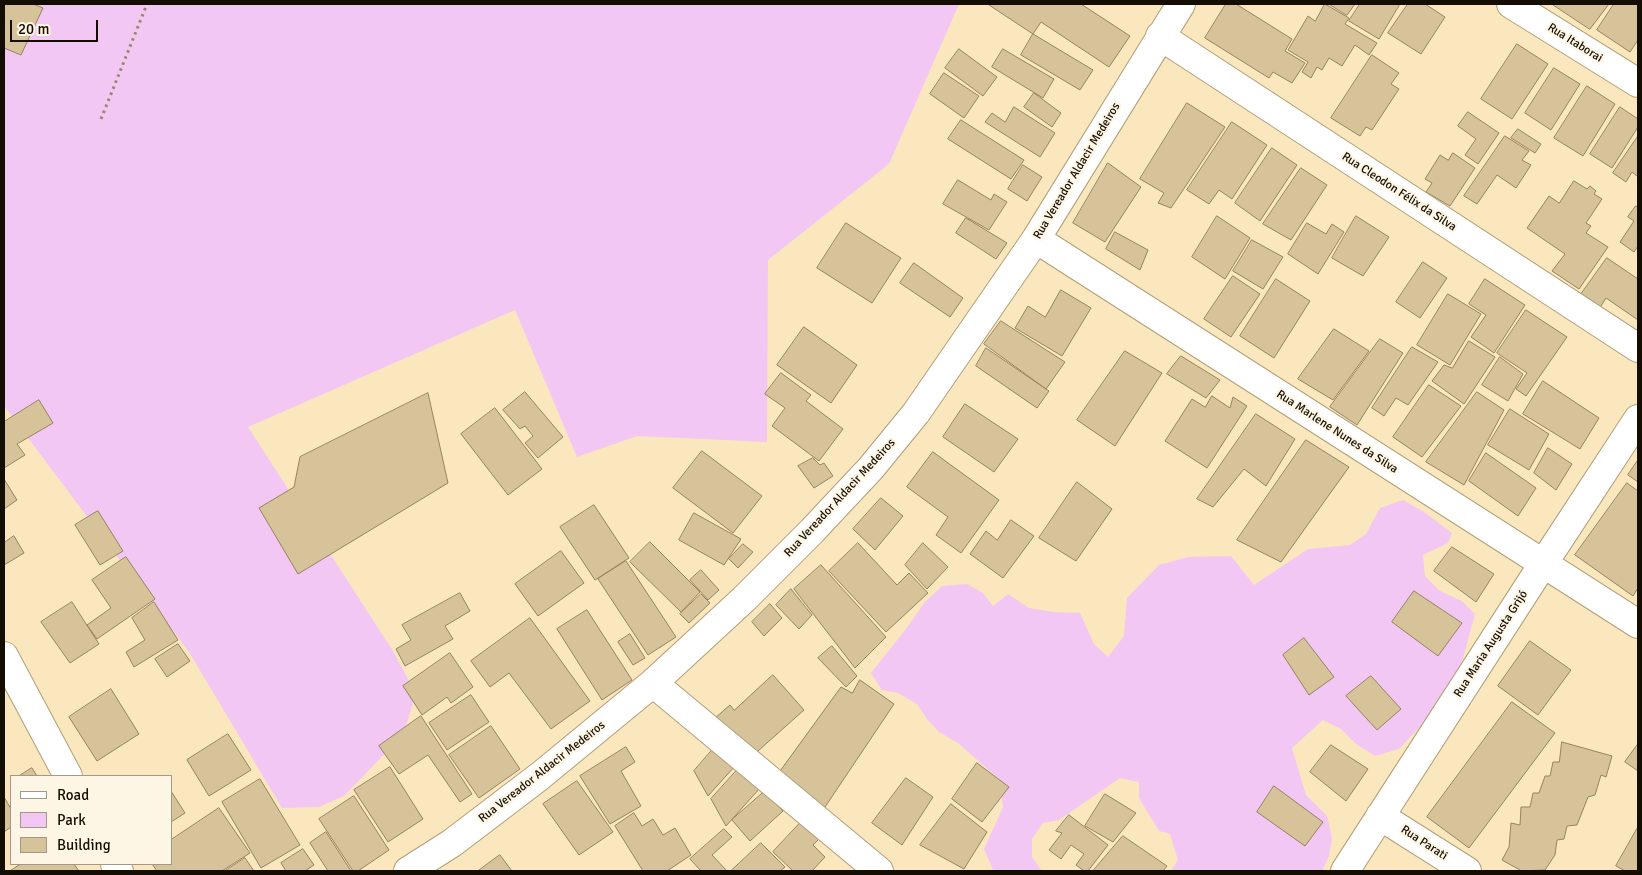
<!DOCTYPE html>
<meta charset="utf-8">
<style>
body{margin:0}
#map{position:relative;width:1642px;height:875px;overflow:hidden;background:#fbe7bd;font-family:Signika,sans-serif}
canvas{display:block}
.frame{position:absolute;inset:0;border:5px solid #140d01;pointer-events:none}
.legend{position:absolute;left:10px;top:775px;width:162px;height:90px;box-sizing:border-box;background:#fef6e5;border:1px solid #a0998a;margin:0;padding:6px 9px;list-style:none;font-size:15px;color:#140d01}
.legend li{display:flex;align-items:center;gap:10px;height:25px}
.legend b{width:25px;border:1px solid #a0998a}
.scale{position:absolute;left:10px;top:20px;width:88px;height:22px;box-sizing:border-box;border:2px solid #140d01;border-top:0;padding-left:6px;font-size:15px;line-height:18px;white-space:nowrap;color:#140d01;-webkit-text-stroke:4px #fef6e5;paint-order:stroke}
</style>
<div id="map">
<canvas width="1642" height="875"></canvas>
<div class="frame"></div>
<ul class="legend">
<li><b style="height:6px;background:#fff"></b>Road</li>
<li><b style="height:14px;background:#f3c7f4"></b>Park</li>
<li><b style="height:14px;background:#d6c39a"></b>Building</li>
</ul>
<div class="scale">20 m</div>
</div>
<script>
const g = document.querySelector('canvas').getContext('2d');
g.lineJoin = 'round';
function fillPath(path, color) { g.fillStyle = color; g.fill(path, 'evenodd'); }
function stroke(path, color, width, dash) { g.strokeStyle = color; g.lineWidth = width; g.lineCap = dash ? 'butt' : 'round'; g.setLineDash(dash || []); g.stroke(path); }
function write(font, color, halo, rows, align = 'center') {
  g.font = font + ' Signika,sans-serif'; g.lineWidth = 4.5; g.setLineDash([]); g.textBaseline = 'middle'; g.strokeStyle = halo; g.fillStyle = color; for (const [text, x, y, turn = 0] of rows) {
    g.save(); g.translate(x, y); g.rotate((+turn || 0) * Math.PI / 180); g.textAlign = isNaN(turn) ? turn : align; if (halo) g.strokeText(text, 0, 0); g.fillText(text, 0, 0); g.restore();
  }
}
const green = new Path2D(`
 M 4,4 L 959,4 L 889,164 L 768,260 L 767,442 L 637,436 L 577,457 L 515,310 L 248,427 L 393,651 L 416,694 L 403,735 L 344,796 L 319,807 L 282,808 L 189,652 L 4,406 Z
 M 1403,500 L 1424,512 L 1452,533 L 1448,543 L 1423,555 L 1425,576 L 1440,591 L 1462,601 L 1475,614 L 1460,669 L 1436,710 L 1399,749 L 1375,756 L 1356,744 L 1341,729 L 1323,720 L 1292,748 L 1306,795 L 1327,816 L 1332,838 L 1329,856 L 1322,871 L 1171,871 L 1178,860 L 1170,834 L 1159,831 L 1139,798 L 1139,782 L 1120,778 L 1059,820 L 1043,823 L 1032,839 L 1032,857 L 1042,871 L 1001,871 L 993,870 L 984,849 L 1003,807 L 1000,780 L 958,743 L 939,732 L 927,719 L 917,704 L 898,693 L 882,690 L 871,673 L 906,629 L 924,603 L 942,586 L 967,584 L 983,593 L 993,606 L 1008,594 L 1029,608 L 1053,612 L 1080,613 L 1094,644 L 1108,657 L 1124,636 L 1127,598 L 1159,565 L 1188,557 L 1231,556 L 1254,585 L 1308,549 L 1350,545 L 1366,534 L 1380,508 Z`);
const building = new Path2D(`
 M 4,4 L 33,4 L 43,8 L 21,55 L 4,48 Z
 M 990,4 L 1081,4 L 1130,36 L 1109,67 L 1041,22 L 1033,34 L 989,5 Z
 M 1226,4 L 1236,4 L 1292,39 L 1285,51 L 1305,63 L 1292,83 L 1273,72 L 1269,78 L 1205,38 Z
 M 1325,4 L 1349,18 L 1345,24 L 1377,43 L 1369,55 L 1355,45 L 1342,66 L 1329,58 L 1322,70 L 1317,67 L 1311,78 L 1302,72 L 1308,62 L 1288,50 L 1308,16 L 1315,21 Z
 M 1329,4 L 1355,4 L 1347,15 Z
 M 1360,4 L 1400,4 L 1379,39 L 1349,21 Z
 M 1408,4 L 1425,4 L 1445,17 L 1421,54 L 1388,33 Z
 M 1552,4 L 1609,4 L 1590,29 Z
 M 1614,4 L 1638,4 L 1638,40 L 1630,52 L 1597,30 Z
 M 1033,34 L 1093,70 L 1080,90 L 1021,55 Z
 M 1517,44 L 1548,64 L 1512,119 L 1481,99 Z
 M 959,49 L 997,77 L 983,96 L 945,68 Z
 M 1003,49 L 1054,79 L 1043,98 L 992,67 Z
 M 1372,55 L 1399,73 L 1391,84 L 1399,89 L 1372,130 L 1366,127 L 1360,136 L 1331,118 Z
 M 1554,68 L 1580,84 L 1551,130 L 1525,113 Z
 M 944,73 L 979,96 L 964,118 L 930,94 Z
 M 1587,86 L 1615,104 L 1583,156 L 1554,138 Z
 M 1034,93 L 1061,113 L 1052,127 L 1024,107 Z
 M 1187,103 L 1225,127 L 1171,208 L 1158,203 L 1164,193 L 1140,179 Z
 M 1014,107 L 1055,133 L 1040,157 L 985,122 L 992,113 L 1005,122 Z
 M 1620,107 L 1638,119 L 1638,127 L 1612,168 L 1590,154 Z
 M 1468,112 L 1499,133 L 1478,164 L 1465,155 L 1476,139 L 1458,126 Z
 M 961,120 L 1024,160 L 1011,179 L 948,139 Z
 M 1232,122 L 1267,145 L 1232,199 L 1219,190 L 1209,204 L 1187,190 Z
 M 1518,129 L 1541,144 L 1535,153 L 1511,138 Z
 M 1505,136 L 1529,151 L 1522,160 L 1531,165 L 1516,188 L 1497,175 L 1477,204 L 1464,196 Z
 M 1638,136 L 1638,174 L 1637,176 L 1632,172 L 1626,182 L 1613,173 Z
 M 1272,148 L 1297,165 L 1260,221 L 1235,203 Z
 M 1453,153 L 1475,168 L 1450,206 L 1426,192 L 1432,183 L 1425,179 L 1440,155 L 1448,160 Z
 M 1108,163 L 1141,187 L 1105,242 L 1073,223 Z
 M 1023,165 L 1042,177 L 1027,201 L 1008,189 Z
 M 1301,168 L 1327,185 L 1291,240 L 1263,224 Z
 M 958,180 L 991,200 L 994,194 L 1007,202 L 989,230 L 943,204 Z
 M 1574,181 L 1587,189 L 1590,186 L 1596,191 L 1594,194 L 1602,199 L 1586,223 L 1591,226 L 1586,233 L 1608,247 L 1579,289 L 1552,271 L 1565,254 L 1527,228 L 1549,196 L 1559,203 Z
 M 1636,206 L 1638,208 L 1638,246 L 1634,252 L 1620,242 L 1634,221 L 1628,217 Z
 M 1217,216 L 1250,238 L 1225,279 L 1192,257 Z
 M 1356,216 L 1389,237 L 1363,276 L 1332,258 Z
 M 966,218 L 1007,243 L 996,259 L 956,233 Z
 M 846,223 L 901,258 L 872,303 L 817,268 Z
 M 1307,223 L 1326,234 L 1332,224 L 1344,232 L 1318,274 L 1288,254 Z
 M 1115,232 L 1148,250 L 1140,270 L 1106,249 Z
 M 1252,240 L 1283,257 L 1263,289 L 1233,271 Z
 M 1607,258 L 1638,279 L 1638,320 L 1606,298 L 1596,314 L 1577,300 Z
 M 1423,262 L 1447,278 L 1420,318 L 1396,302 Z
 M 914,263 L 963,298 L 950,317 L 900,283 Z
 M 1233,276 L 1260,294 L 1231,337 L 1204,319 Z
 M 1276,279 L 1310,301 L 1274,358 L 1240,336 Z
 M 1485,279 L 1525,305 L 1494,353 L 1471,337 L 1486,315 L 1469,304 Z
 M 1061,290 L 1091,308 L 1062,356 L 1015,328 L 1028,306 L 1045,317 Z
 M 1448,294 L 1481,314 L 1450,365 L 1417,345 Z
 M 1526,310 L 1567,337 L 1526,396 L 1516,389 L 1527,373 L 1497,353 Z
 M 1001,321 L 1065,362 L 1046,389 L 984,344 Z
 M 804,327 L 857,365 L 831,403 L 777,365 Z
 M 1334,329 L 1369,351 L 1333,400 L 1298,379 Z
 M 1380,339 L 1403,353 L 1357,425 L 1330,407 Z
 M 1469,341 L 1495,357 L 1464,404 L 1432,381 L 1444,365 L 1452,368 Z
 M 1412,347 L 1438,362 L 1408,405 L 1396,398 L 1384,416 L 1372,408 Z
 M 986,348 L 1049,391 L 1037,408 L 976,366 Z
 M 1125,351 L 1162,373 L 1115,446 L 1077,420 Z
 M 1181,356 L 1220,380 L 1206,398 L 1167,374 Z
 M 1500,357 L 1523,374 L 1508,401 L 1482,385 Z
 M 781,373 L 811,395 L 806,401 L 843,429 L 819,461 L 772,426 L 785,408 L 765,394 Z
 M 1543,381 L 1599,418 L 1580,449 L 1523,414 Z
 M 1429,385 L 1461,406 L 1422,457 L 1393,437 Z
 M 525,392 L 563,437 L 538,458 L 525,443 L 533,436 L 525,426 L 520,429 L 503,410 Z
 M 1477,392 L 1504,410 L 1464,485 L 1426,462 Z
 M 428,393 L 448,483 L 298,574 L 259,508 L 294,487 L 300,457 Z
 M 1212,396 L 1230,408 L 1233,397 L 1247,406 L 1207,468 L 1165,441 L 1192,399 L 1205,407 Z
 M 39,400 L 53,423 L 17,444 L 25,455 L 4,468 L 4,422 Z
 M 965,404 L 1018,439 L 994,472 L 943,437 Z
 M 495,408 L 542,469 L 508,495 L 461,434 Z
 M 1510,409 L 1549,434 L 1529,470 L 1488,445 Z
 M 1256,414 L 1295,439 L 1266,486 L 1244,469 L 1213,507 L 1197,499 Z
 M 1306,440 L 1349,467 L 1281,562 L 1237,540 Z
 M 1548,448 L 1572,464 L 1556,490 L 1534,473 Z
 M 702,451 L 762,496 L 733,533 L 673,488 Z
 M 933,452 L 999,500 L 961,553 L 936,535 L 948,517 L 907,487 Z
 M 1486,453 L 1536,488 L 1518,516 L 1469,481 Z
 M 813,458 L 820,465 L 824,463 L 833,476 L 814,488 L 798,466 Z
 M 1638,460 L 1638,482 L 1628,475 Z
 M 4,479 L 17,500 L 4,509 Z
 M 1077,482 L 1112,509 L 1076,561 L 1039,538 Z
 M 1627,483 L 1638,491 L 1638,588 L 1633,596 L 1575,555 Z
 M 881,498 L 903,516 L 875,550 L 853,529 Z
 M 594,505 L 629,558 L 595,580 L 560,527 Z
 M 98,511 L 123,551 L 100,565 L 75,525 Z
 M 694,513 L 741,539 L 724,565 L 679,540 Z
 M 1011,520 L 1034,536 L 1003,578 L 970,554 L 986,531 L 997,540 Z
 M 14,536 L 24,553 L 4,565 L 4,543 Z
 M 650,542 L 700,592 L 681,612 L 630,562 Z
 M 858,543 L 897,585 L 909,573 L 928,593 L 886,632 L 829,571 Z
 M 923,543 L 948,567 L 927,589 L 905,565 Z
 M 743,544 L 753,552 L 738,568 L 729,559 Z
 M 1452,547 L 1494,574 L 1476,602 L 1434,571 Z
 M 561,551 L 584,583 L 538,616 L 515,584 Z
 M 126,557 L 155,599 L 97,639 L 87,625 L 111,608 L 92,580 Z
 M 626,561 L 676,637 L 648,655 L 598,579 Z
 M 821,565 L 886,637 L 855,668 L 794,589 Z
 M 701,570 L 719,590 L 708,600 L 690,580 Z
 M 791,589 L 812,615 L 799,629 L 776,605 Z
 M 1414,591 L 1462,623 L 1438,656 L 1392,622 Z
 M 460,593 L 470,611 L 445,626 L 453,639 L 405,666 L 396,649 L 411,640 L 402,625 Z
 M 701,594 L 710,603 L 689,623 L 680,614 Z
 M 72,602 L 99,644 L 70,663 L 41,622 Z
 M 154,602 L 178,640 L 134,667 L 126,652 L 145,640 L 132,618 Z
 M 770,604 L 782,618 L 764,636 L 752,622 Z
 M 587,610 L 632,680 L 602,700 L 557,629 Z
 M 530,618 L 590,701 L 551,729 L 509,673 L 490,687 L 471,661 Z
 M 630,634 L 645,658 L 633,665 L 618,642 Z
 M 1304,638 L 1334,677 L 1309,695 L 1283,655 Z
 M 1530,641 L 1571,670 L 1538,715 L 1498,686 Z
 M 178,644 L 190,661 L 167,677 L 155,659 Z
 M 832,646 L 857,676 L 846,687 L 818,658 Z
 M 450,653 L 473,687 L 451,703 L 447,697 L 422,715 L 403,686 Z
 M 773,675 L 804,710 L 749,759 L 714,719 L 730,705 L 734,710 Z
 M 1371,676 L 1401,709 L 1377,730 L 1346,696 Z
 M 860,680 L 894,704 L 821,813 L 775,778 L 841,687 L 852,693 Z
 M 111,689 L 139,734 L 97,761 L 69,717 Z
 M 471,695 L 489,722 L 447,750 L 429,723 Z
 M 1512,702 L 1555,733 L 1469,848 L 1427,817 Z
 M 421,716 L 472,794 L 460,802 L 428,755 L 399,774 L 379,746 Z
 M 491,726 L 520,769 L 479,798 L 449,755 Z
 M 228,734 L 251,770 L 209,796 L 187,760 Z
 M 1562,742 L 1612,756 L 1606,777 L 1601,775 L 1595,795 L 1588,797 L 1577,825 L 1567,826 L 1564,839 L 1557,840 L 1555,855 L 1545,870 L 1519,871 L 1520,870 L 1502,860 L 1509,847 L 1511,823 L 1520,825 L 1521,807 L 1530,807 L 1533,793 L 1539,793 L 1545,776 L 1550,776 L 1553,762 L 1559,762 Z
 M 1638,744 L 1638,771 L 1625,762 Z
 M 1331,745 L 1368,769 L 1346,801 L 1310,772 Z
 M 626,747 L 635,762 L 621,771 L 641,806 L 610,824 L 580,776 Z
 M 714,748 L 735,766 L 708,796 L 694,771 Z
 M 977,763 L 1009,787 L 982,822 L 952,799 Z
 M 390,767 L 423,819 L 388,842 L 354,790 Z
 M 32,768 L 37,776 L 19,776 Z
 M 738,769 L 760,788 L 726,826 L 711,799 Z
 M 906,778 L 933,797 L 902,845 L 872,823 Z
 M 260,779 L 300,845 L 261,868 L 222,802 Z
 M 577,781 L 613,832 L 579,855 L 543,804 Z
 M 1274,786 L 1323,822 L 1305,846 L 1257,812 Z
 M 171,791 L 185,813 L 171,822 Z
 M 765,791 L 783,811 L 750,841 L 732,820 Z
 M 1105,794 L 1136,813 L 1113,842 L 1085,826 Z
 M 354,796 L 389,850 L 358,871 L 353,871 L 319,819 Z
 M 4,797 L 11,809 L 11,827 L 4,832 Z
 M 951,804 L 987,832 L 964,869 L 920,845 Z
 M 219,808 L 250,853 L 222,871 L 157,871 L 152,864 L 171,864 L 171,840 Z
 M 634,813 L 642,826 L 653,819 L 663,835 L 675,828 L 691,855 L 667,871 L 643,871 L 615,826 Z
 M 1069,815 L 1108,845 L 1088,871 L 1084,871 L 1076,865 L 1084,854 L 1071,845 L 1061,859 L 1049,850 L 1062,833 L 1056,831 Z
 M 802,821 L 820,838 L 813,845 L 825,857 L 812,871 L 793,871 L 773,852 Z
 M 1638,827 L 1638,871 L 1625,871 L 1616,866 Z
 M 724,829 L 732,837 L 712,855 L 727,871 L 701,871 L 690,859 Z
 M 326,832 L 351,871 L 328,871 L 310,843 Z
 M 1123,836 L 1167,866 L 1163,871 L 1093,871 Z
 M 761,843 L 785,867 L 780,871 L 731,871 Z
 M 303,849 L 314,865 L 305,871 L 286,871 L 281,863 Z
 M 500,855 L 512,871 L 478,871 Z
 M 245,858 L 254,871 L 225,871 Z
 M 21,864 L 74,864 L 79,871 L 10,871 Z`);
const path = new Path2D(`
 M 101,119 L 147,4`);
const minor = new Path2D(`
 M 1511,4 L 1638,83
 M 1160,36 L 1638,348
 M 1036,239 L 1638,624
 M 4,656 L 68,776
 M 653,683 L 879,871
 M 1380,816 L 1467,871
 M 115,864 L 119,871
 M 408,871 L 452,843 L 540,776 L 653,683 L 744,599 L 812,531 L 871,468 L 916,413 L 1036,239 L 1181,4
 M 1345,871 L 1543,564 L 1638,419`);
const streetNames = [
 ["Rua Itaborai",1575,43,32],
 ["Rua Vereador Aldacir Medeiros",1077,171,-59],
 ["Rua Cleodon Félix da Silva",1399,192,33],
 ["Rua Marlene Nunes da Silva",1337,432,33],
 ["Rua Vereador Aldacir Medeiros",840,498,-47],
 ["Rua Maria Augusta Grijó",1491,644,-57],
 ["Rua Vereador Aldacir Medeiros",542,772,-38],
 ["Rua Parati",1424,843,33]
];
fillPath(green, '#f3c7f4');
fillPath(building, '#d6c39a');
stroke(building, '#96835d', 1);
stroke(minor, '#b29f77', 30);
stroke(path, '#96886b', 3, [2.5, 4]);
stroke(minor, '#fff', 28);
write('12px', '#140d01', '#fef6e5', streetNames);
</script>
